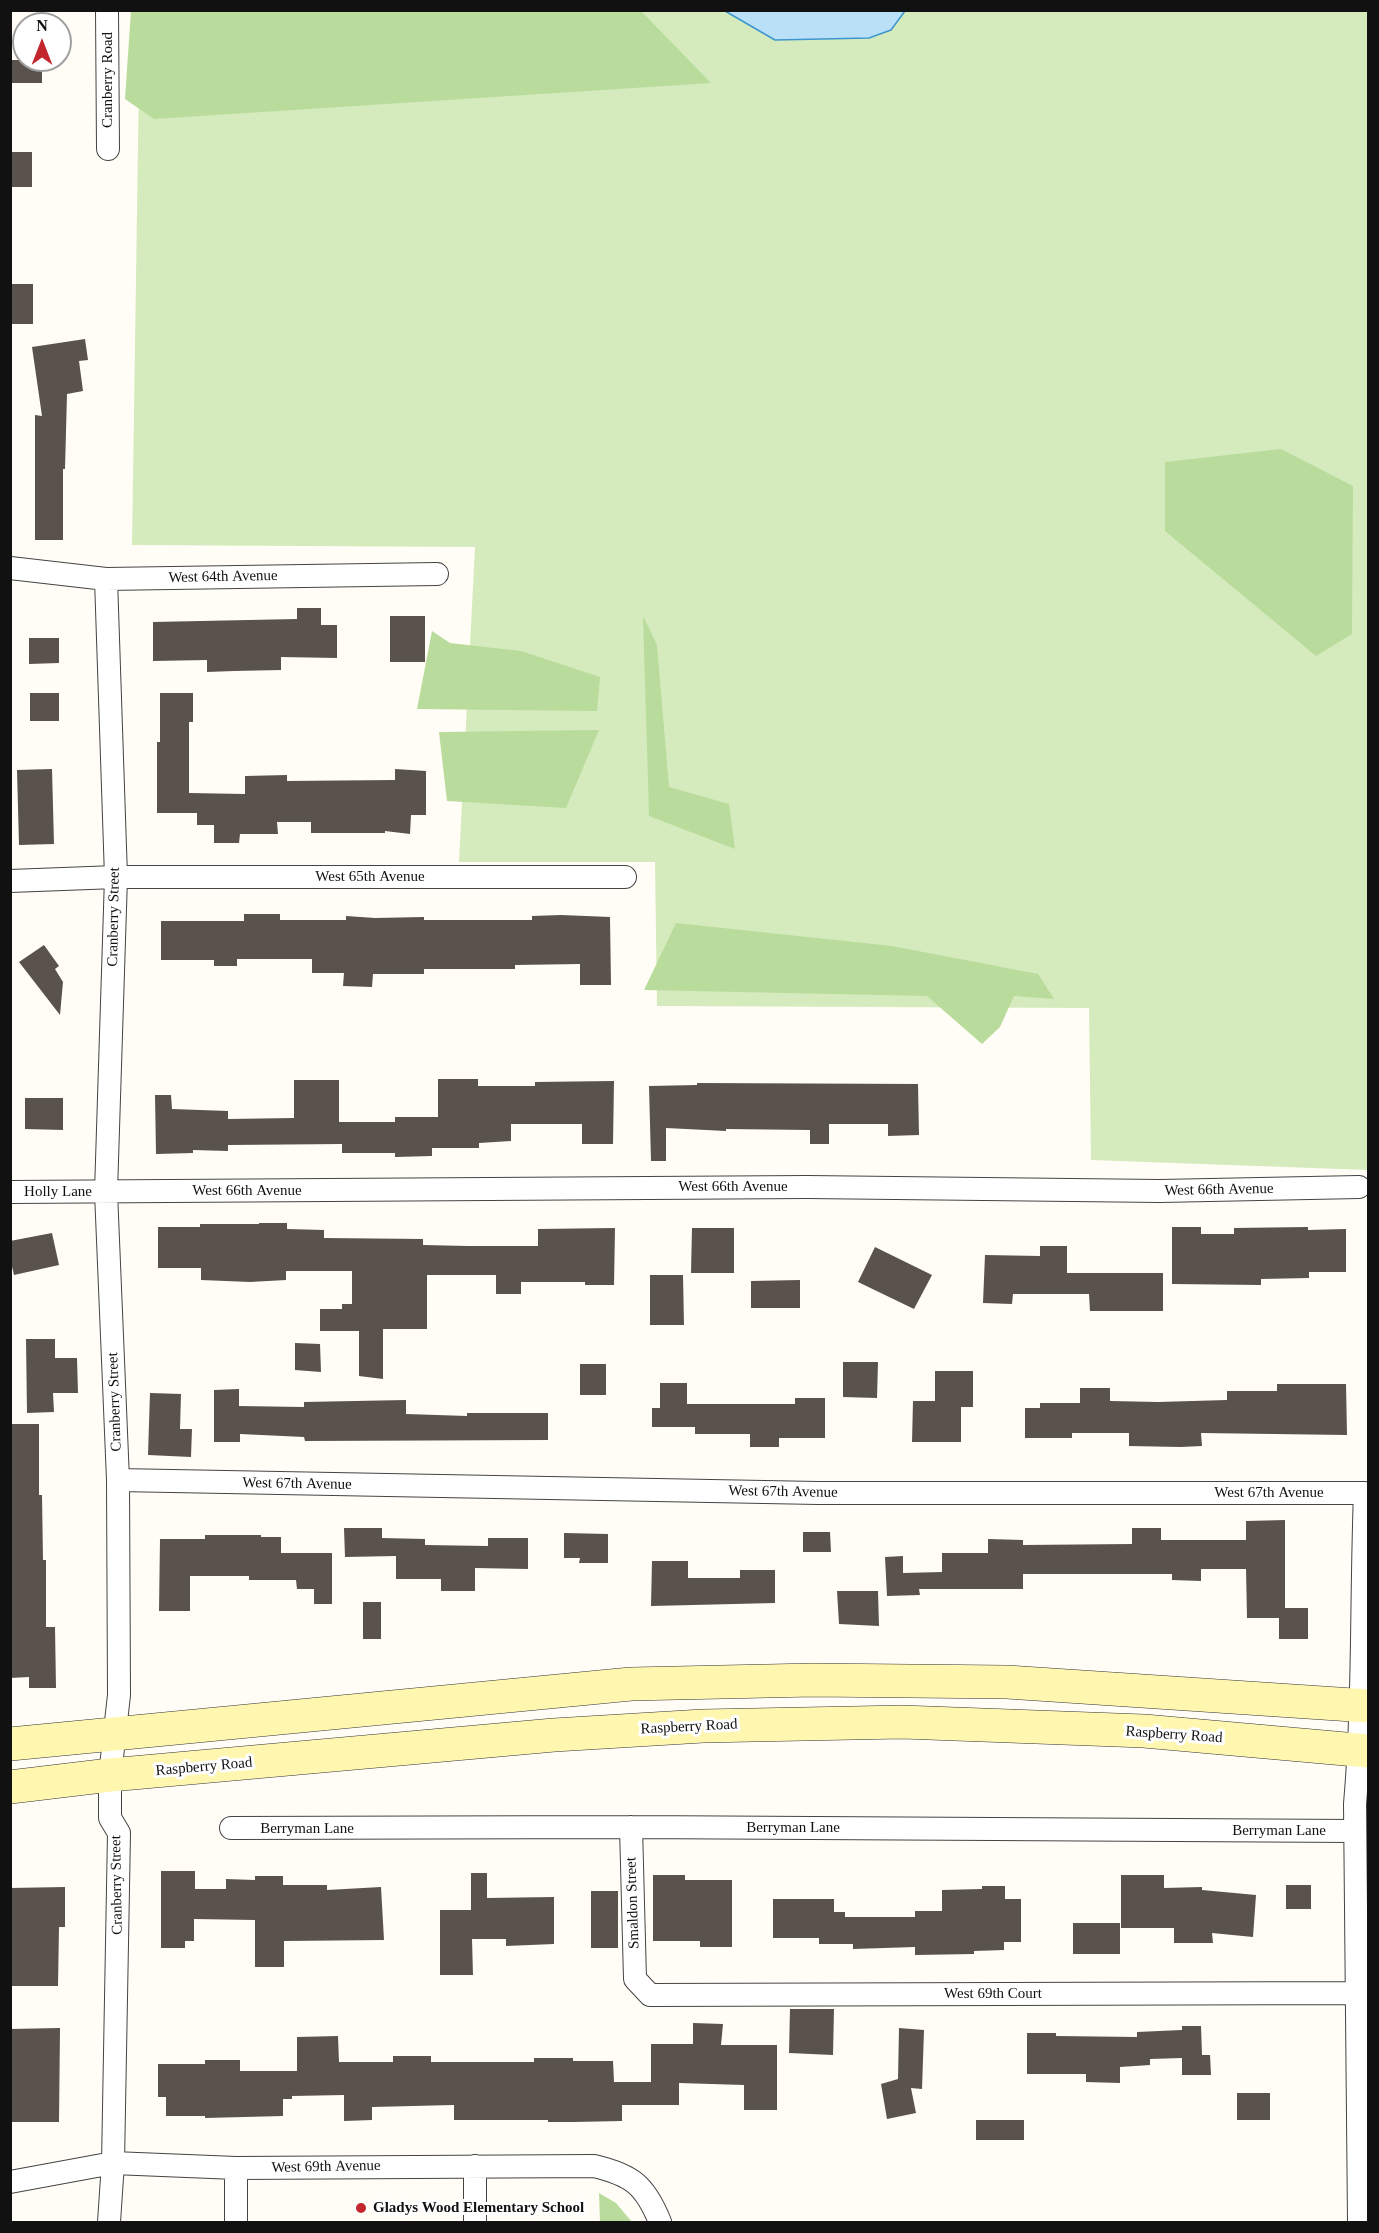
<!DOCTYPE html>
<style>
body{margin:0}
#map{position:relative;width:1379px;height:2233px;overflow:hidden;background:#fffdf5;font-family:"Times New Roman",serif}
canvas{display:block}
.frame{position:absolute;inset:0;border:12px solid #111;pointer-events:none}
.north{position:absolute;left:12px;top:12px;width:60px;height:60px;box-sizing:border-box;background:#fff;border:2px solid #a0a0a0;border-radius:50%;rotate:0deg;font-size:16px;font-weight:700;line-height:24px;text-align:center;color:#111}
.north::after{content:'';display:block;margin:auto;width:21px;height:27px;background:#c4262e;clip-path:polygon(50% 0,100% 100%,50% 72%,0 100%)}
</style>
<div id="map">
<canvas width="1379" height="2233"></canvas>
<div class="frame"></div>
<div class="north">N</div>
</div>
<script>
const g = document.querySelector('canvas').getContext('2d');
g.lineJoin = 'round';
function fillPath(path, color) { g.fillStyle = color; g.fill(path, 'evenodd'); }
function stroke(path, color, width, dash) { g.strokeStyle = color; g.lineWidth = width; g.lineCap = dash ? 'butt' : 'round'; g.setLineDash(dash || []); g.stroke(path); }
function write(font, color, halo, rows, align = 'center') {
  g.font = font + ' "Times New Roman",serif'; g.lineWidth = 6; g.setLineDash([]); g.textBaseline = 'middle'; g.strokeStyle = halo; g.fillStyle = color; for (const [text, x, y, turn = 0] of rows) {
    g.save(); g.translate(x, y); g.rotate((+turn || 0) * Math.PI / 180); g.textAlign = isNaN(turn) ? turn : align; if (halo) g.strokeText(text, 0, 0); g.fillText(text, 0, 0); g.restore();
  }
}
const green = new Path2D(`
 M 140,11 L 1368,11 L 1368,1170 L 1091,1160 L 1089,1008 L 657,1006 L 655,862 L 459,862 L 475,547 L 132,545 Z`);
const forest = new Path2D(`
 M 131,10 L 641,11 L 711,83 L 154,119 L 125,99 Z
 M 1281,449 L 1353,486 L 1352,634 L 1316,656 L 1165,531 L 1165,462 Z
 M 643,616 L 657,645 L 669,787 L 729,804 L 735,849 L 649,816 Z
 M 432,631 L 450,643 L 521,651 L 600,677 L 597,711 L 417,709 Z
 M 599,730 L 566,808 L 447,801 L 439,732 Z
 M 676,923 L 892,946 L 1038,974 L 1054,999 L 1014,996 L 1000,1027 L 982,1044 L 927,996 L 644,990 Z
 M 599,2193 L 616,2203 L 632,2222 L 600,2222 Z`);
const water = new Path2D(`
 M 725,11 L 905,11 L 891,30 L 869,38 L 775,40 Z`);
const building = new Path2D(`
 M 10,60 L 42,60 L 42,83 L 10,83 Z
 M 10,152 L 32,152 L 32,187 L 10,187 Z
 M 10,284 L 33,284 L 33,324 L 10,324 Z
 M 85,339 L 88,360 L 79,361 L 83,391 L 67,394 L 65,469 L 63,469 L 63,540 L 35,540 L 35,415 L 42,416 L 32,347 Z
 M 297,608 L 321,608 L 321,625 L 337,625 L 337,658 L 281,657 L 281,670 L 234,671 L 207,672 L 207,660 L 153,661 L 153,622 L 297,619 Z
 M 390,616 L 425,616 L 425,662 L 390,662 Z
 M 29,638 L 59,638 L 59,663 L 29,664 Z
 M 30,693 L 59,693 L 59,721 L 30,721 Z
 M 160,693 L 193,693 L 193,722 L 189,722 L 189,793 L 245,794 L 245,776 L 287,775 L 287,781 L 395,780 L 395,769 L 426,771 L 426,815 L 411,815 L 410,834 L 385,831 L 385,833 L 311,833 L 311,822 L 277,822 L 278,834 L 240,834 L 239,843 L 214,843 L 214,825 L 197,825 L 197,813 L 157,813 L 157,742 L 160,742 Z
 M 52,769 L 54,844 L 19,845 L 17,770 Z
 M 244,914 L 280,914 L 280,920 L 346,920 L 346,916 L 375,918 L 424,917 L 424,920 L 532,920 L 532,916 L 561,915 L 610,917 L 611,985 L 580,985 L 580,964 L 515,965 L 515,969 L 424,969 L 424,974 L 373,974 L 372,987 L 343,986 L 344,973 L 312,973 L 312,959 L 237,959 L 237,966 L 214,966 L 214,960 L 161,960 L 161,921 L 244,921 Z
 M 44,945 L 59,966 L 55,969 L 63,982 L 60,1015 L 19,962 Z
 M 438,1079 L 478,1079 L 478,1086 L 535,1086 L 535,1082 L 614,1081 L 613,1144 L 582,1144 L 582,1124 L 511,1124 L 511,1141 L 479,1143 L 479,1148 L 432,1148 L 432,1156 L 395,1157 L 395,1153 L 342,1153 L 342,1144 L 228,1145 L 228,1151 L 193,1150 L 193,1153 L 156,1154 L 155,1095 L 171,1095 L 172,1109 L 228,1111 L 228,1119 L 294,1118 L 294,1080 L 339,1080 L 339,1122 L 395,1122 L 395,1117 L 438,1117 Z
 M 697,1083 L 918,1084 L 919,1135 L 888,1136 L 888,1124 L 829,1124 L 829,1144 L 810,1144 L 810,1130 L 726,1129 L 726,1131 L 666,1128 L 666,1161 L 651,1161 L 649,1086 L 697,1085 Z
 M 25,1098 L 63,1098 L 63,1130 L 25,1129 Z
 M 259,1223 L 287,1223 L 287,1229 L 324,1230 L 324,1238 L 423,1239 L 423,1245 L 468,1246 L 538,1246 L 538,1229 L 615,1228 L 614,1285 L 585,1285 L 585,1282 L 521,1282 L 521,1294 L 496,1294 L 496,1275 L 427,1275 L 427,1329 L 383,1329 L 383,1379 L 359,1376 L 359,1331 L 320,1331 L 320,1309 L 342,1309 L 342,1304 L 352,1304 L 352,1271 L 286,1271 L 286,1280 L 250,1282 L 201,1280 L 201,1268 L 158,1268 L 158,1227 L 200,1227 L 200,1224 L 259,1224 Z
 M 1172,1227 L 1201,1227 L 1201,1234 L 1234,1234 L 1234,1228 L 1308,1227 L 1308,1230 L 1346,1229 L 1346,1272 L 1309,1272 L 1309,1278 L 1261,1279 L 1261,1285 L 1172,1284 Z
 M 692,1228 L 734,1228 L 734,1273 L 691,1273 Z
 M 52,1233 L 59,1265 L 14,1275 L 10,1258 L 10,1241 Z
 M 1040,1246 L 1067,1246 L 1067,1273 L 1163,1273 L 1163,1311 L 1090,1311 L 1089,1294 L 1013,1294 L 1012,1304 L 983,1303 L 985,1255 L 1040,1256 Z
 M 875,1247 L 932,1275 L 914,1309 L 858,1282 Z
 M 650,1275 L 683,1275 L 684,1325 L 650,1325 Z
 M 800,1280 L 800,1308 L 751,1308 L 751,1281 Z
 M 26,1339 L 55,1339 L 55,1358 L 77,1358 L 78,1393 L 53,1393 L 54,1412 L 27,1413 Z
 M 295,1343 L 320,1344 L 321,1372 L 295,1370 Z
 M 843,1362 L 878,1362 L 877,1398 L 843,1397 Z
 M 580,1364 L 606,1364 L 606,1395 L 580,1395 Z
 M 935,1371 L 973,1371 L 973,1407 L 961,1407 L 961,1442 L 912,1442 L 913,1401 L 935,1401 Z
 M 660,1383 L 687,1383 L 687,1404 L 795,1404 L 795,1398 L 825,1398 L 825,1438 L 779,1438 L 779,1447 L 750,1447 L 750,1434 L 695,1434 L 695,1427 L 652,1427 L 652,1408 L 660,1408 Z
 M 1277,1384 L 1346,1384 L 1347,1435 L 1201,1433 L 1202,1446 L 1181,1447 L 1129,1446 L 1129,1433 L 1072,1433 L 1072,1438 L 1025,1438 L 1025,1408 L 1040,1408 L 1040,1403 L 1080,1403 L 1080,1388 L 1110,1388 L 1110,1401 L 1158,1402 L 1227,1400 L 1227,1391 L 1277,1391 Z
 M 239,1389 L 239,1406 L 304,1407 L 304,1402 L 406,1400 L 406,1414 L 467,1416 L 467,1413 L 548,1413 L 548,1440 L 305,1441 L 304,1437 L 240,1434 L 240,1442 L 214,1442 L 214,1390 Z
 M 150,1393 L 181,1394 L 180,1429 L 192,1429 L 191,1457 L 148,1455 Z
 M 12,1424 L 39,1424 L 39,1495 L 42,1495 L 43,1560 L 46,1560 L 46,1627 L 55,1627 L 56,1688 L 29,1688 L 29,1677 L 10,1678 Z
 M 1285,1520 L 1285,1608 L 1308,1608 L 1308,1639 L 1279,1639 L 1279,1618 L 1247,1618 L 1246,1569 L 1201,1569 L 1201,1581 L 1172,1580 L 1172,1574 L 1023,1574 L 1023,1589 L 919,1589 L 920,1595 L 887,1596 L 885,1557 L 903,1556 L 903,1573 L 942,1572 L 942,1553 L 988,1553 L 988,1539 L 1023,1540 L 1023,1545 L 1132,1544 L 1132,1528 L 1161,1528 L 1161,1540 L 1246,1540 L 1246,1521 Z
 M 344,1528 L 382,1528 L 382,1538 L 425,1539 L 425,1545 L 488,1546 L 488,1538 L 528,1538 L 528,1569 L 475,1568 L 475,1591 L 441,1591 L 441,1579 L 396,1579 L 396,1556 L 345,1557 Z
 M 803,1532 L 830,1532 L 831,1552 L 803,1552 Z
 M 564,1533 L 608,1534 L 608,1563 L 579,1563 L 580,1558 L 564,1558 Z
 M 205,1535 L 261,1535 L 261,1537 L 281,1537 L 281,1553 L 332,1553 L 332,1604 L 314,1604 L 314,1589 L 297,1589 L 296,1580 L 249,1580 L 249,1576 L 190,1576 L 190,1611 L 159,1611 L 160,1539 L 205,1539 Z
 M 652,1561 L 688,1561 L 688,1578 L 740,1578 L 740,1570 L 775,1570 L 775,1603 L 651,1606 Z
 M 837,1591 L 878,1591 L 879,1626 L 839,1624 Z
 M 363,1602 L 381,1602 L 381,1639 L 363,1639 Z
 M 161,1871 L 195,1871 L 195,1889 L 226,1889 L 226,1879 L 255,1880 L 255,1876 L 283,1876 L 283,1885 L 327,1885 L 327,1890 L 381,1887 L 384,1940 L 284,1941 L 284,1967 L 255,1967 L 255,1920 L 194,1919 L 194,1941 L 185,1941 L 185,1948 L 161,1948 Z
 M 471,1873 L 487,1873 L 487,1898 L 554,1897 L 554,1944 L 506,1946 L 506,1939 L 472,1939 L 473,1975 L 440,1975 L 440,1910 L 471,1910 Z
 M 653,1875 L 685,1875 L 685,1880 L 732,1880 L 732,1947 L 700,1947 L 700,1941 L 653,1941 Z
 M 1121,1875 L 1164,1875 L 1164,1888 L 1202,1887 L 1202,1890 L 1256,1895 L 1253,1937 L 1212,1933 L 1213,1943 L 1174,1943 L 1174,1928 L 1121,1928 Z
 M 1286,1885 L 1311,1885 L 1311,1909 L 1286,1909 Z
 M 982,1886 L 1005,1886 L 1005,1899 L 1021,1899 L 1021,1942 L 1004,1942 L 1004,1950 L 974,1951 L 974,1954 L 915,1955 L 915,1947 L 853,1949 L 853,1944 L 819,1944 L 819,1938 L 773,1938 L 773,1899 L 834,1899 L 834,1912 L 845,1912 L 845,1917 L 915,1917 L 915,1911 L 942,1911 L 942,1890 L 982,1889 Z
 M 65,1887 L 65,1927 L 59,1927 L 58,1986 L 10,1986 L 10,1888 Z
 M 591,1891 L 618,1891 L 618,1948 L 591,1948 Z
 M 1073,1923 L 1120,1923 L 1120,1954 L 1073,1954 Z
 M 790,2009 L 834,2009 L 833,2055 L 789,2053 Z
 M 693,2023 L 723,2024 L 721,2045 L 777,2045 L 777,2110 L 744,2110 L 744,2085 L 679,2083 L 679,2105 L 622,2105 L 622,2121 L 573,2122 L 548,2122 L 548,2120 L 454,2120 L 454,2105 L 372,2107 L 372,2120 L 344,2121 L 344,2095 L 292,2096 L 292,2099 L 283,2099 L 283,2116 L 205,2118 L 205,2116 L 166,2116 L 166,2097 L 158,2097 L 158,2064 L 205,2064 L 205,2060 L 240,2060 L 240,2071 L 297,2071 L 297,2037 L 338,2036 L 339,2062 L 393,2062 L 393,2056 L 431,2056 L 431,2062 L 534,2062 L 534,2058 L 573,2058 L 573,2061 L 613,2061 L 614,2082 L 651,2082 L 651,2044 L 693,2044 Z
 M 1182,2026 L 1201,2026 L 1202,2055 L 1210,2055 L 1211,2075 L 1182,2075 L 1182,2058 L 1150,2059 L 1150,2065 L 1120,2067 L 1120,2083 L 1086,2082 L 1086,2074 L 1027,2074 L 1027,2033 L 1056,2033 L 1056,2036 L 1137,2037 L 1137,2032 L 1182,2030 Z
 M 60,2028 L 59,2122 L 10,2122 L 10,2029 Z
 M 899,2028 L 924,2030 L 922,2089 L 911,2088 L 916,2113 L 887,2119 L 881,2084 L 898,2079 Z
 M 1237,2093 L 1270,2093 L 1270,2120 L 1237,2120 Z
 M 976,2120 L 1024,2120 L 1024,2140 L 976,2140 Z`);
const minor = new Path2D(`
 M 107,10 L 108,149
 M 10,568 L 106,579 L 437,574
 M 106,579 L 116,877 L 106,1192 L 118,1480 L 119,1695 L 110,1775 L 110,1818 L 119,1833 L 113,2163 L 109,2222
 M 10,881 L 116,877 L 625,877
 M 10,1192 L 807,1187 L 1160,1191 L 1359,1187
 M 118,1480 L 818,1493 L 1365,1493 C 1361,1597 1364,1701 1355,1804 L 1359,2222
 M 631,1827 L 635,1979 L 650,1995 L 1357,1993
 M 231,1828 L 631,1827 L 1355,1831
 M 475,2166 L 475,2222
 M 10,2182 L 113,2163 L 236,2168 L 594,2166 C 632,2175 645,2185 660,2222
 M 236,2222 L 236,2168`);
const secondary = new Path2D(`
 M 10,1744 L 631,1684 L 813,1680 L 1007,1682 L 1368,1706
 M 10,1787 L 110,1775 L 554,1735 L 703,1726 L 902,1722 L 1144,1731 L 1368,1751`);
const markers = [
 [361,2208,6,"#c4262e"]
];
const streetNames = [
 ["Cranberry Road",108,80,-90],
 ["West 64th Avenue",223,577,-1],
 ["West 65th Avenue",370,877],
 ["Cranberry Street",114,917,-89],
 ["West 66th Avenue",733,1187],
 ["West 66th Avenue",1219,1190,-1],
 ["West 66th Avenue",247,1191],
 ["Holly Lane",58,1192],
 ["Cranberry Street",115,1402,-92],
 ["West 67th Avenue",297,1484,1],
 ["West 67th Avenue",783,1492,1],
 ["West 67th Avenue",1269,1493],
 ["Raspberry Road",689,1727,-3],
 ["Raspberry Road",1174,1735,4],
 ["Raspberry Road",204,1767,-5],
 ["Berryman Lane",793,1828],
 ["Berryman Lane",307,1829],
 ["Berryman Lane",1279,1831],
 ["Cranberry Street",117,1885,-91],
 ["Smaldon Street",633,1903,-92],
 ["West 69th Court",993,1994],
 ["West 69th Avenue",326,2167,-1]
];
const poiNames = [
 ["Gladys Wood Elementary School",373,2208]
];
fillPath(green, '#d5ebbd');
fillPath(forest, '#b9dc9c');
fillPath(water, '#b9e0f7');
stroke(water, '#3f96cf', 1.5);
fillPath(building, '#5a524d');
stroke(minor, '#444', 24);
stroke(secondary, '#333', 34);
stroke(minor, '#fff', 22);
stroke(secondary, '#fff6b0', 33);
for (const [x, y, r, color] of markers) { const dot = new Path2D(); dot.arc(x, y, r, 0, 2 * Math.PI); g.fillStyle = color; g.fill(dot); stroke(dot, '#fff', 2); }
write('15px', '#111', '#fff', streetNames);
write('bold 15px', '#111', '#fff', poiNames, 'left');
</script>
